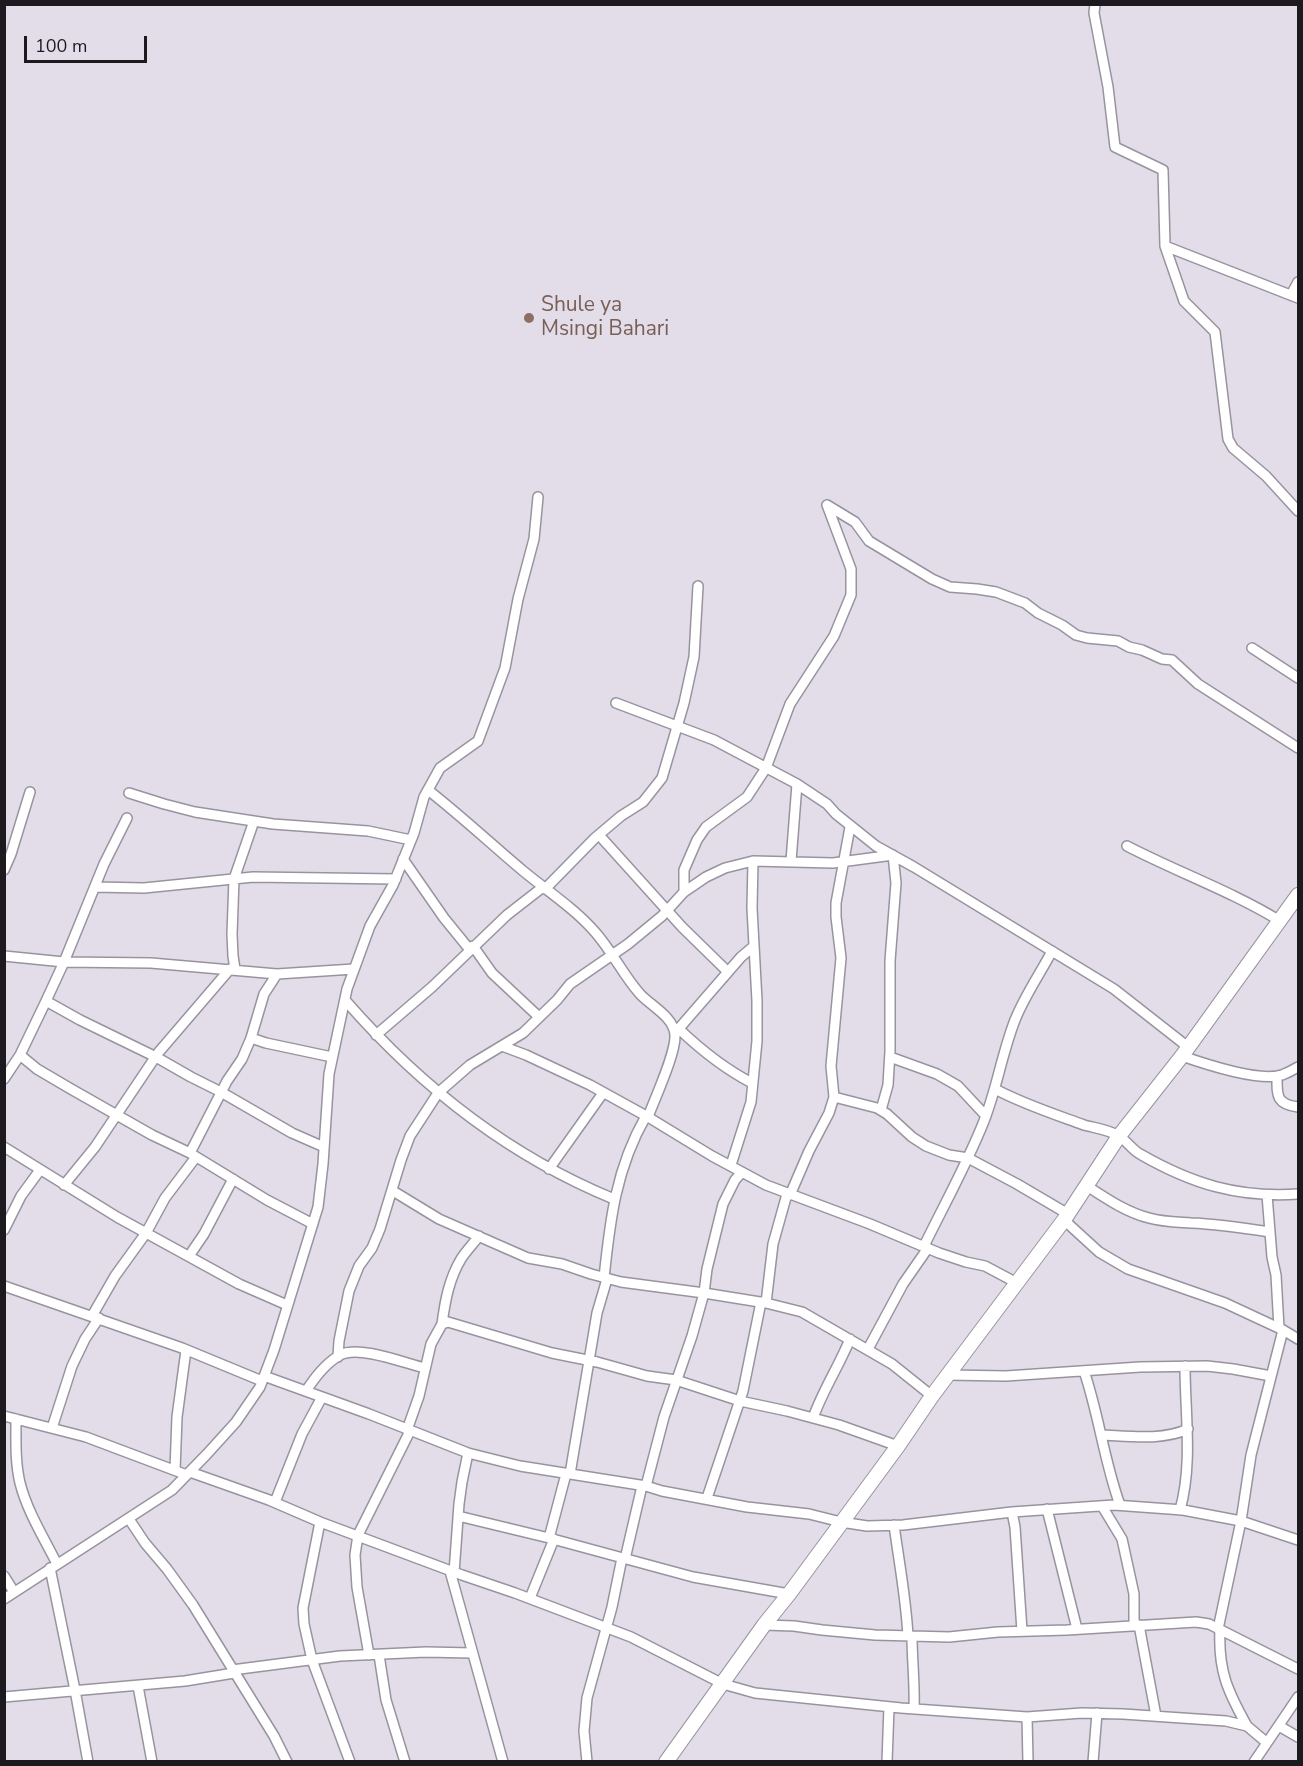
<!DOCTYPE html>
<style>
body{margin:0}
#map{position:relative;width:1303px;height:1766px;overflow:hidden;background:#e2dde9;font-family:"Nunito Sans",sans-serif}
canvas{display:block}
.frame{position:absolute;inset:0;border:6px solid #1c1a1f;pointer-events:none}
.scale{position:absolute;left:24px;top:36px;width:123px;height:27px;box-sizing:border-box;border:3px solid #1c1a1f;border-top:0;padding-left:8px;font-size:18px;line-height:21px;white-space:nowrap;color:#1c1a1f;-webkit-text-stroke:4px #e2dde9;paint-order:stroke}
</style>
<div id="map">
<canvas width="1303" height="1766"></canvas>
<div class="frame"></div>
<div class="scale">100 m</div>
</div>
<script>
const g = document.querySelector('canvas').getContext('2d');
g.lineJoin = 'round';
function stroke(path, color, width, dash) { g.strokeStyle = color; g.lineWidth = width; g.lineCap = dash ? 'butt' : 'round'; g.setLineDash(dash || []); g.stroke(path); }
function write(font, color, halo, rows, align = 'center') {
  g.font = font + ' "Nunito Sans",sans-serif'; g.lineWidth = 4.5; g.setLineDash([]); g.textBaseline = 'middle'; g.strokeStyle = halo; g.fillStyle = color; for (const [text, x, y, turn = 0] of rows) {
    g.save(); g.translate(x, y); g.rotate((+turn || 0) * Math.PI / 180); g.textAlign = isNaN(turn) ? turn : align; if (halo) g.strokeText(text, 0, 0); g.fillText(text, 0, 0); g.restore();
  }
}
const street = new Path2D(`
 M 1095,4 L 1094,13 L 1108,87 L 1115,147 L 1163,170 L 1165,246 L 1184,301 L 1215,332 L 1228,439 L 1233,448 L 1266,476 L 1298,511
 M 1165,246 L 1298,298
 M 1291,295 L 1298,282
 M 827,505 L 855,522 L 869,541 L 932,579 L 950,587 L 977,589 L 996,592 L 1025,603 L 1038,613 L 1062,625 L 1076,635 L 1087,638 L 1118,641 L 1129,647 L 1142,650 L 1162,659 L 1172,660 L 1198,684 L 1298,748
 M 1252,648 L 1298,678
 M 616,703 L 714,740 L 797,784 L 827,804 L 836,814 L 876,846 L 914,867 L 1114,989 L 1188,1047
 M 428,790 C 460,815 490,843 522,870 C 546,890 574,908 595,932 C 612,951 623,975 640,994 C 651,1006 674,1017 675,1035 C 676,1053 655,1098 648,1117
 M 129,793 L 164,804 L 195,812 L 273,824 L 368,831 L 411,840
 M 599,835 L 682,927 L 728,972
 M 1127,846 C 1177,872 1231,891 1280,921
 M 403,859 L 444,918 L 470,950
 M 791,861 L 797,784
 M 4,870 L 11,854 L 30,792
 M 95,887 L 144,888 L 253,877 L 396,879
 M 545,889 L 595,838 L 621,816 L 643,802 L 662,778 L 684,703 L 694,657 L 698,586
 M 684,892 L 684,870 L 697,840 L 706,827 L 747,797 L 766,768 L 790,704 L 834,636 L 851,595 L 851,569 L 827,505
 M 473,946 L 492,973 L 539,1017
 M 4,956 L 64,962 L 151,963 L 277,974 L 354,969
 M 235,969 L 233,956 L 232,934 L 234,879 L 254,821
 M 345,1000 C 419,1085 509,1156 614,1199
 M 46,1001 L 80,1020 L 156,1057 L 191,1077 L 221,1092 L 292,1133 L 324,1147
 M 679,1029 C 701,1050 725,1069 752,1083
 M 675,1033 L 741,957 L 754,946
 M 376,1035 L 432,987 L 507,915 L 543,887
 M 251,1038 L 266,1043 L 332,1057
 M 502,1046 L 526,1055 L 590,1085 L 648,1117 L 712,1156 L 766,1185 L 870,1224 L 939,1253 L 966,1262 L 985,1266 L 1017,1283
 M 20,1055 L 37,1069 L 71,1089 L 152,1135 L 190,1153 L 267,1200 L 313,1224
 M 1182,1056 C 1205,1064 1259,1082 1282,1075 C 1287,1073 1293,1070 1298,1067
 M 890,1057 L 937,1074 L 958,1086 L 986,1116
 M 1277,1076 C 1277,1096 1276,1104 1298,1107
 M 4,1079 L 20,1055 L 46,1001 L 64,962 L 104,864 L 127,818
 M 995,1089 C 1023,1104 1054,1114 1084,1125 C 1095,1128 1110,1130 1119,1136 C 1127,1141 1132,1150 1140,1154 C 1192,1184 1238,1198 1298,1194
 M 834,1097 L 877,1108 L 887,1114 L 912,1137 L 926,1146 L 949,1155 L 968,1158 L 1017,1184 L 1068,1214
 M 4,1147 L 117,1217 L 239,1284 L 287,1305
 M 190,1153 L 227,1081 L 242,1059 L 251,1038 L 264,994 L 277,974
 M 731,1165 L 751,1102 L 757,1041 L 757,1001 L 752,908 L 753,861
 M 549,1169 L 603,1093
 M 64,1185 L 95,1147 L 158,1053 L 230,969
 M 1087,1186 C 1107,1199 1126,1212 1149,1218 C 1163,1222 1176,1222 1191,1223 C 1217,1224 1244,1228 1270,1232
 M 393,1191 L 439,1219 L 528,1258 L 562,1264 L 591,1274 L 621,1282 L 704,1293 L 766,1303 L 802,1312 L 892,1364 L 932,1396
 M 790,1195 L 809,1151 L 829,1113 L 834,1097 L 831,1066 L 841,958 L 836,917 L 836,903 L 850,827
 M 1267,1195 L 1272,1257 L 1276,1275 L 1279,1328
 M 1064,1220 L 1099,1252 L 1128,1269 L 1225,1303 L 1283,1330 L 1298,1339
 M 4,1230 L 21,1196 L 40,1170
 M 924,1246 C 944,1205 967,1164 984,1121 C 997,1088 1002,1053 1015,1020 C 1025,995 1040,974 1052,951
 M 189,1256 L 204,1234 L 233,1179
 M 604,1278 C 610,1220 616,1168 646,1116
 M 4,1286 L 182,1348 L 262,1381
 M 766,1303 L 773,1244 L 787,1194
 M 92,1316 L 115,1276 L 146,1233 L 165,1198 L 196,1157
 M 442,1324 C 445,1301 449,1279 461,1259 C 466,1251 473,1244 479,1236
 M 868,1349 L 903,1284 L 928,1248
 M 338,1357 L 339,1341 L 349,1291 L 359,1266 L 372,1248 L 380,1229 L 401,1160 L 410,1136 L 438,1093 L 470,1065 L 523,1033 L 557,1000 L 570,984 L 628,944 L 662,916 L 684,892 L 706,877 L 725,868 L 753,861 L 833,863 L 893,855 L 896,883 L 890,961 L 890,1051 L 888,1085 L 881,1110
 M 1084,1371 C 1099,1415 1104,1461 1120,1505
 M 948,1375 L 1006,1376 L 1140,1367 L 1207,1366 L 1233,1369 L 1271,1376
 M 264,1376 L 369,1414 L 468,1453 L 520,1466 L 646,1486 L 662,1491 L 747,1507 L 809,1514 L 841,1522 L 867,1526 L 903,1525 L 1012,1512 L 1114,1505 L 1183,1510 L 1241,1521 L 1298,1540
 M 306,1391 C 315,1377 326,1362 342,1354 C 361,1346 404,1363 425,1368
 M 4,1416 L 86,1437 L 187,1475
 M 813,1418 C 823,1390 839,1366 850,1339
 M 16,1419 C 16,1440 15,1462 20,1483 C 27,1511 44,1538 57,1564
 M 52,1428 L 72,1366 L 85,1339 L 99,1318
 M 407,1430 L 419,1396 L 431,1344 L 442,1324 L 448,1322 L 552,1353 L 597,1362 L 647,1376 L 676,1380 L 740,1401 L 787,1411 L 839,1425 L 898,1446
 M 1101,1435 C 1128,1436 1162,1441 1188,1429
 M 175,1470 L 177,1417 L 186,1350
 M 190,1472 L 269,1500 L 320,1522 L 462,1575 L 515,1593 L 631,1637 L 723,1684 L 755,1693 L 901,1708 L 1027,1717 L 1082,1713 L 1123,1714 L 1226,1721 L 1247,1726 L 1266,1742
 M 570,1474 L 597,1313 L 607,1279
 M 646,1486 L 664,1417 L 692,1336 L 704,1293 L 707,1269 L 723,1204 L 735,1180 L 742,1172
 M 707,1498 L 743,1391 L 761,1302
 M 275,1502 L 302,1434 L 322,1397
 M 1102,1506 L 1122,1539 L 1134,1594 L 1134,1625
 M 1047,1509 L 1077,1629
 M 1180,1510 C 1193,1463 1185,1414 1185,1366
 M 1012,1512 L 1015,1527 L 1022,1631
 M 458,1516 L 549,1538 L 693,1577 L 789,1594
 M 129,1519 L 145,1543 L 167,1569 L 193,1605 L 274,1736 L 287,1762
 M 320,1522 L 303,1608 L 304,1624 L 312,1660 L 350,1762
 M 894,1525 C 899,1562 906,1598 908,1636
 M 549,1538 L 566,1474
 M 625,1559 L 642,1486
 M 50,1568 L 75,1690 L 88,1762
 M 450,1571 L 503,1762
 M 454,1573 L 459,1504 L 462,1482 L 468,1453
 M 4,1576 L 14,1592
 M 530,1598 L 554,1539
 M 4,1599 L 172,1490 L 207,1454 L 236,1422 L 260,1387 L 274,1350 L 318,1207 L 323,1164 L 329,1074 L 347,989 L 370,926 L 393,885 L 414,833 L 424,797 L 440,768 L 478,741 L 505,668 L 518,599 L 534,539 L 538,497
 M 764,1625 L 794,1626 L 822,1630 L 875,1635 L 949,1637 L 998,1632 L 1067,1630 L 1196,1622 L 1209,1624 L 1298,1669
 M 1139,1625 L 1156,1716
 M 1218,1629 L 1241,1521 L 1251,1455 L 1283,1330
 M 1220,1630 C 1218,1671 1228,1692 1247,1726
 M 912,1636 C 912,1660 915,1684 914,1709
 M 369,1655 L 357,1587 L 355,1555 L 358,1535 L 410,1431
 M 379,1655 L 386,1700 L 405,1762
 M 232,1670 L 340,1656 L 426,1652 L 472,1653
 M 138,1686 L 152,1762
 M 4,1697 L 185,1681 L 234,1673
 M 1027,1717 L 1028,1762
 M 1279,1726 L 1298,1737
 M 587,1762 L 584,1731 L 587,1698 L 612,1607 L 622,1558
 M 887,1762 L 889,1707
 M 1093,1762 L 1097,1713
 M 1254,1762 L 1298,1697`);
const secondary = new Path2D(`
 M 666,1762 L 764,1625 L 789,1594 L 898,1446 L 932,1396 L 1064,1220 L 1119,1136 L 1182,1056 L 1298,895`);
const markers = [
 [529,318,6,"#8d6e63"]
];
const educationNames = [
 ["Shule ya",541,306],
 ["Msingi Bahari",541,330]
];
stroke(street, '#98949f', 12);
stroke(secondary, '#98949f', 16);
stroke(street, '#fff', 9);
stroke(secondary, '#fff', 14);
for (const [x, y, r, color] of markers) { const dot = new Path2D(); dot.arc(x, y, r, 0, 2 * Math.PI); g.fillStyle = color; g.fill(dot); stroke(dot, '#e2dde9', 2); }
write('21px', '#785e54', '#e2dde9', educationNames, 'left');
</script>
